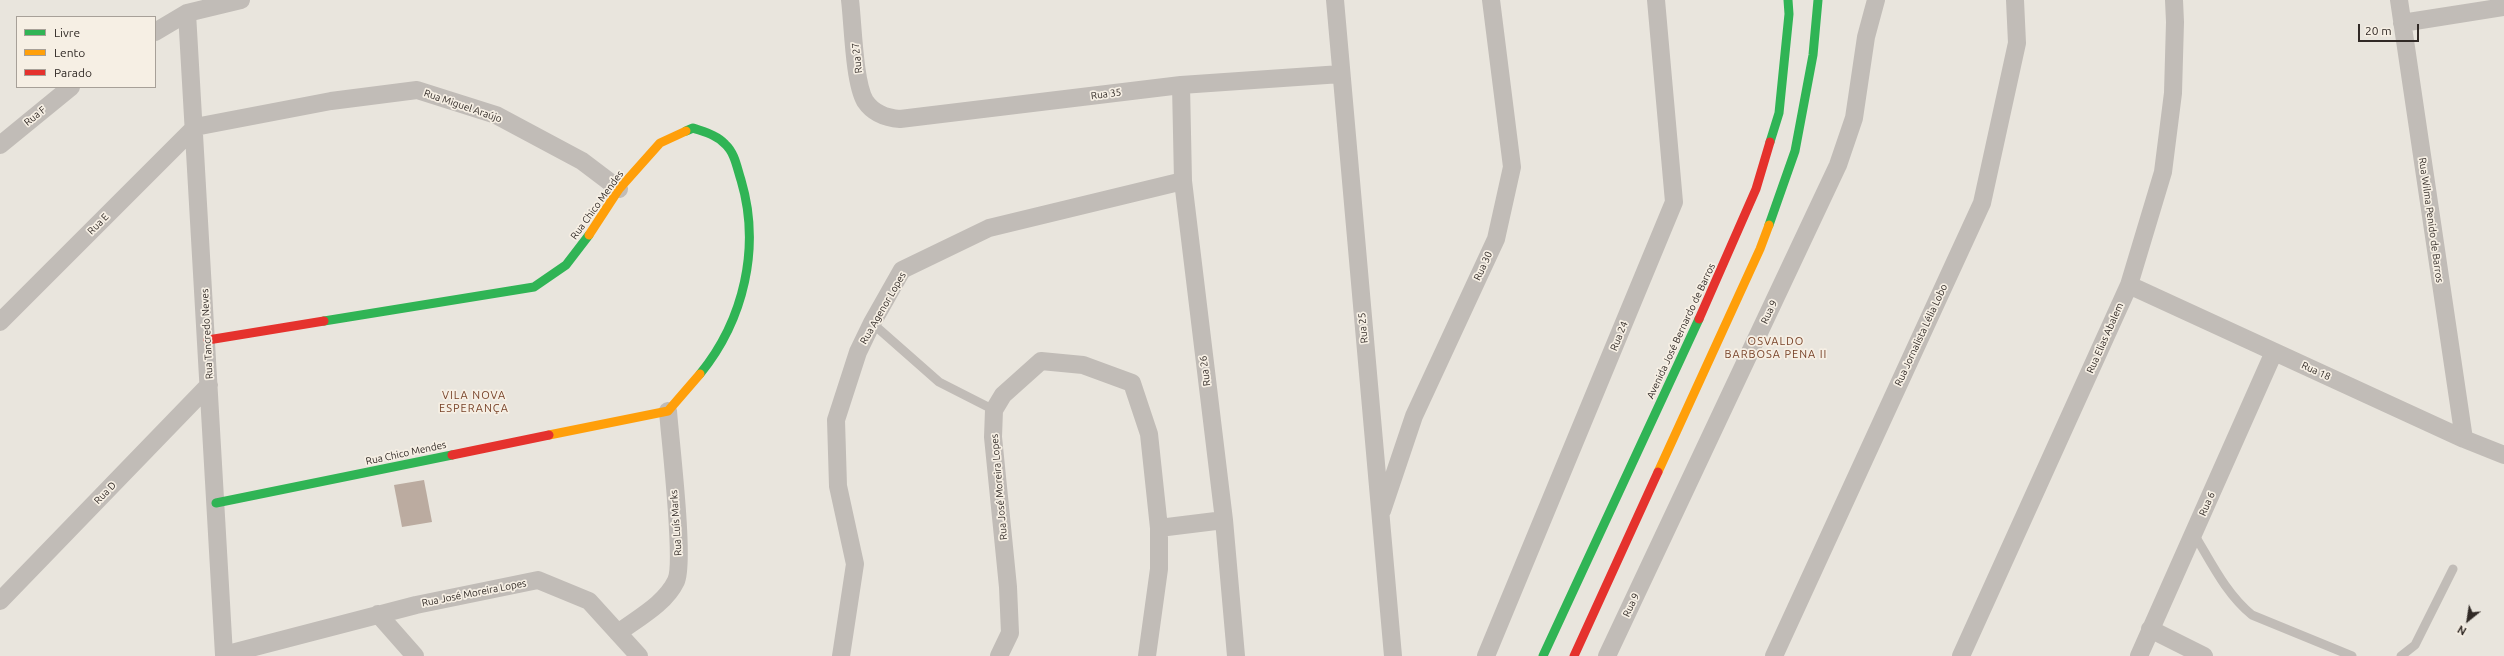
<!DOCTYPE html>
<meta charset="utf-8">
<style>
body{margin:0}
#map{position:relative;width:2504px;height:656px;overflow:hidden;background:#e9e5dd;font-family:Ubuntu,sans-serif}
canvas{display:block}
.legend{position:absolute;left:16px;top:16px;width:140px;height:72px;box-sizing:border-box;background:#f6efe4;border:1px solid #a7a098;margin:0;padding:5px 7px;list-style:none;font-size:12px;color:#312a26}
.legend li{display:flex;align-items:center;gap:8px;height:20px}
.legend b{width:20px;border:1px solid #a7a098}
.north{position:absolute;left:2448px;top:600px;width:40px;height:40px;-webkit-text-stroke:3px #f6efe4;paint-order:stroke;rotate:210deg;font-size:11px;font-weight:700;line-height:16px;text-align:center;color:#312a26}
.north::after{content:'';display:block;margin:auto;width:14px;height:18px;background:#312a26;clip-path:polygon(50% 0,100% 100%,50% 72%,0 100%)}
.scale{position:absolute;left:2358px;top:24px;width:61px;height:18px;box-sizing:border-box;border:2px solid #312a26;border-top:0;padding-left:5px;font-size:12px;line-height:14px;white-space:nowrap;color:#312a26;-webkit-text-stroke:3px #f6efe4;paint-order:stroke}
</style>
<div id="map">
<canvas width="2504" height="656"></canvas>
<ul class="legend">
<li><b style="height:5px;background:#30b455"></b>Livre</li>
<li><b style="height:5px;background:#ff9f0a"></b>Lento</li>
<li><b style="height:5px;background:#e5322d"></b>Parado</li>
</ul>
<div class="north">N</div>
<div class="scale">20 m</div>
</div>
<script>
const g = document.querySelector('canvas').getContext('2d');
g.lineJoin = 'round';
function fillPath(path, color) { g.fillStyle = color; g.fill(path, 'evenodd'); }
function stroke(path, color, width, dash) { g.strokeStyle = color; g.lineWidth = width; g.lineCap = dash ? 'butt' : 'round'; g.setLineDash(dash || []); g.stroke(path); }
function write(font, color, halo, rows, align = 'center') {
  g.font = font + ' Ubuntu,sans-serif'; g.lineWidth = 3.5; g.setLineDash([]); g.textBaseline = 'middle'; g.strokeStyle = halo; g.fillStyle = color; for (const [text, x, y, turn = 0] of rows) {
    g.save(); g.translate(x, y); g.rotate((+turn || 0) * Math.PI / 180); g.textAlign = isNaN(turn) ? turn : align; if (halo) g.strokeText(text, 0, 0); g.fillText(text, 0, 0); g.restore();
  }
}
const building = new Path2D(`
 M 424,480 L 432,522 L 402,527 L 394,485 Z`);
const lane = new Path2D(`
 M 872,323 L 939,382 L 994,410
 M 2194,534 C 2211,562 2226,594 2252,615 L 2352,656
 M 2401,656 L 2415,645 L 2453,569`);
const street = new Path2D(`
 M 850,0 C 853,24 854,82 865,101 C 873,113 886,118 900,119 L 1181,85 L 1341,74
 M 1335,0 L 1393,656
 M 2399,0 L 2464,439
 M 187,13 L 224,655
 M 2402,23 L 2504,7
 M 155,32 L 187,13 L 241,0
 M 1181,85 L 1183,181 L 1224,520 L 1236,656
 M 0,145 L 71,87
 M 2129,285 L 2464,439 L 2504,455
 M 0,322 L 195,127 L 331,101 L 417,90 L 496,115 L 582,161 L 619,189
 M 1382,511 L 1414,416 L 1496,239 L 1512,167 L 1491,0
 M 1159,528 L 1224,520
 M 0,601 L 209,385
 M 378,614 L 415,656
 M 2150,629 L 2204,656
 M 618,633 C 638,618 665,604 676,581 C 685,562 670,439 668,411
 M 224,655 L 416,605 L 538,580 L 589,601 L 639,656
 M 841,656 L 855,564 L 838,486 L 836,420 L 858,352 L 872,323 L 902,270 L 989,228 L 1183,181
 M 999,656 L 1010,633 L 1008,587 L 993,437 L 994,410 L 1003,395 L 1041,361 L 1083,365 L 1132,383 L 1149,434 L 1159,528 L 1159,569 L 1147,656
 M 1486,656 L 1674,202 L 1656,0
 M 1607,656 L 1838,165 L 1854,118 L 1866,37 L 1876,0
 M 1774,656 L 1982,203 L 2017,43 L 2015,0
 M 1961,656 L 2129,285 L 2163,172 L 2173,93 L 2175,22 L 2174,0
 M 2139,656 L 2274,352`);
const fast = new Path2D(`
 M 686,131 L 693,128 C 704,132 717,135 725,144 C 735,153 737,168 741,180 C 761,247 744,320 700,374
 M 1770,142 L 1779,113 L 1789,14 L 1788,0
 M 1769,225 L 1795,151 L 1813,55 L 1818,0
 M 324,321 L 534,287 L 566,265 L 589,235
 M 216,503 L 452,455
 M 1543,656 L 1699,319`);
const slow = new Path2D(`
 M 589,235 L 619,189 L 660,143 L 686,131
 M 549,435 L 668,411 L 700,374
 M 1658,472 L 1760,249 L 1769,225`);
const jam = new Path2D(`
 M 1699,319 L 1756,189 L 1770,142
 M 208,340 L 324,321
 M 452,455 L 549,435
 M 1574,656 L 1658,472`);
const streetNames = [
 ["Rua 27",857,58,-96],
 ["Rua 35",1106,94,-7],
 ["Rua Miguel Araújo",463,106,19],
 ["Rua F",35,116,-39],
 ["Rua Chico Mendes",597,205,-54],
 ["Rua Wilma Penido de Barros",2431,220,82],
 ["Rua E",98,224,-45],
 ["Rua 30",1483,266,-65],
 ["Rua Agenor Lopes",883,308,-60],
 ["Rua 9",1769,312,-65],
 ["Rua 25",1363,328,-95],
 ["Avenida José Bernardo de Barros",1681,331,-65],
 ["Rua Tancredo Neves",207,334,-93],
 ["Rua Jornalista Lélia Lobo",1921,335,-65],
 ["Rua 24",1619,336,-68],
 ["Rua Elias Abalem",2105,338,-66],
 ["Rua 26",1205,371,-97],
 ["Rua 18",2316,371,25],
 ["Rua Chico Mendes",406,453,-12],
 ["Rua José Moreira Lopes",999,487,-95],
 ["Rua D",105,493,-46],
 ["Rua 6",2207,504,-66],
 ["Rua Luís Marks",676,523,-94],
 ["Rua José Moreira Lopes",474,593,-11],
 ["Rua 9",1631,605,-65]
];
const neighbourhoodNames = [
 ["OSVALDO",1776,341],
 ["BARBOSA PENA II",1776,354],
 ["VILA NOVA",474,395],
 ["ESPERANÇA",474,408]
];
fillPath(building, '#bbaba0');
stroke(lane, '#c1bcb7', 9);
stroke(street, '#c1bcb7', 18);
stroke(fast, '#30b455', 9);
stroke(slow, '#ff9f0a', 9);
stroke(jam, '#e5322d', 9);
write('10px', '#312a26', '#f6efe4', streetNames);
g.letterSpacing = '1px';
write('11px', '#774228', '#f6efe4', neighbourhoodNames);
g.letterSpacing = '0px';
</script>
